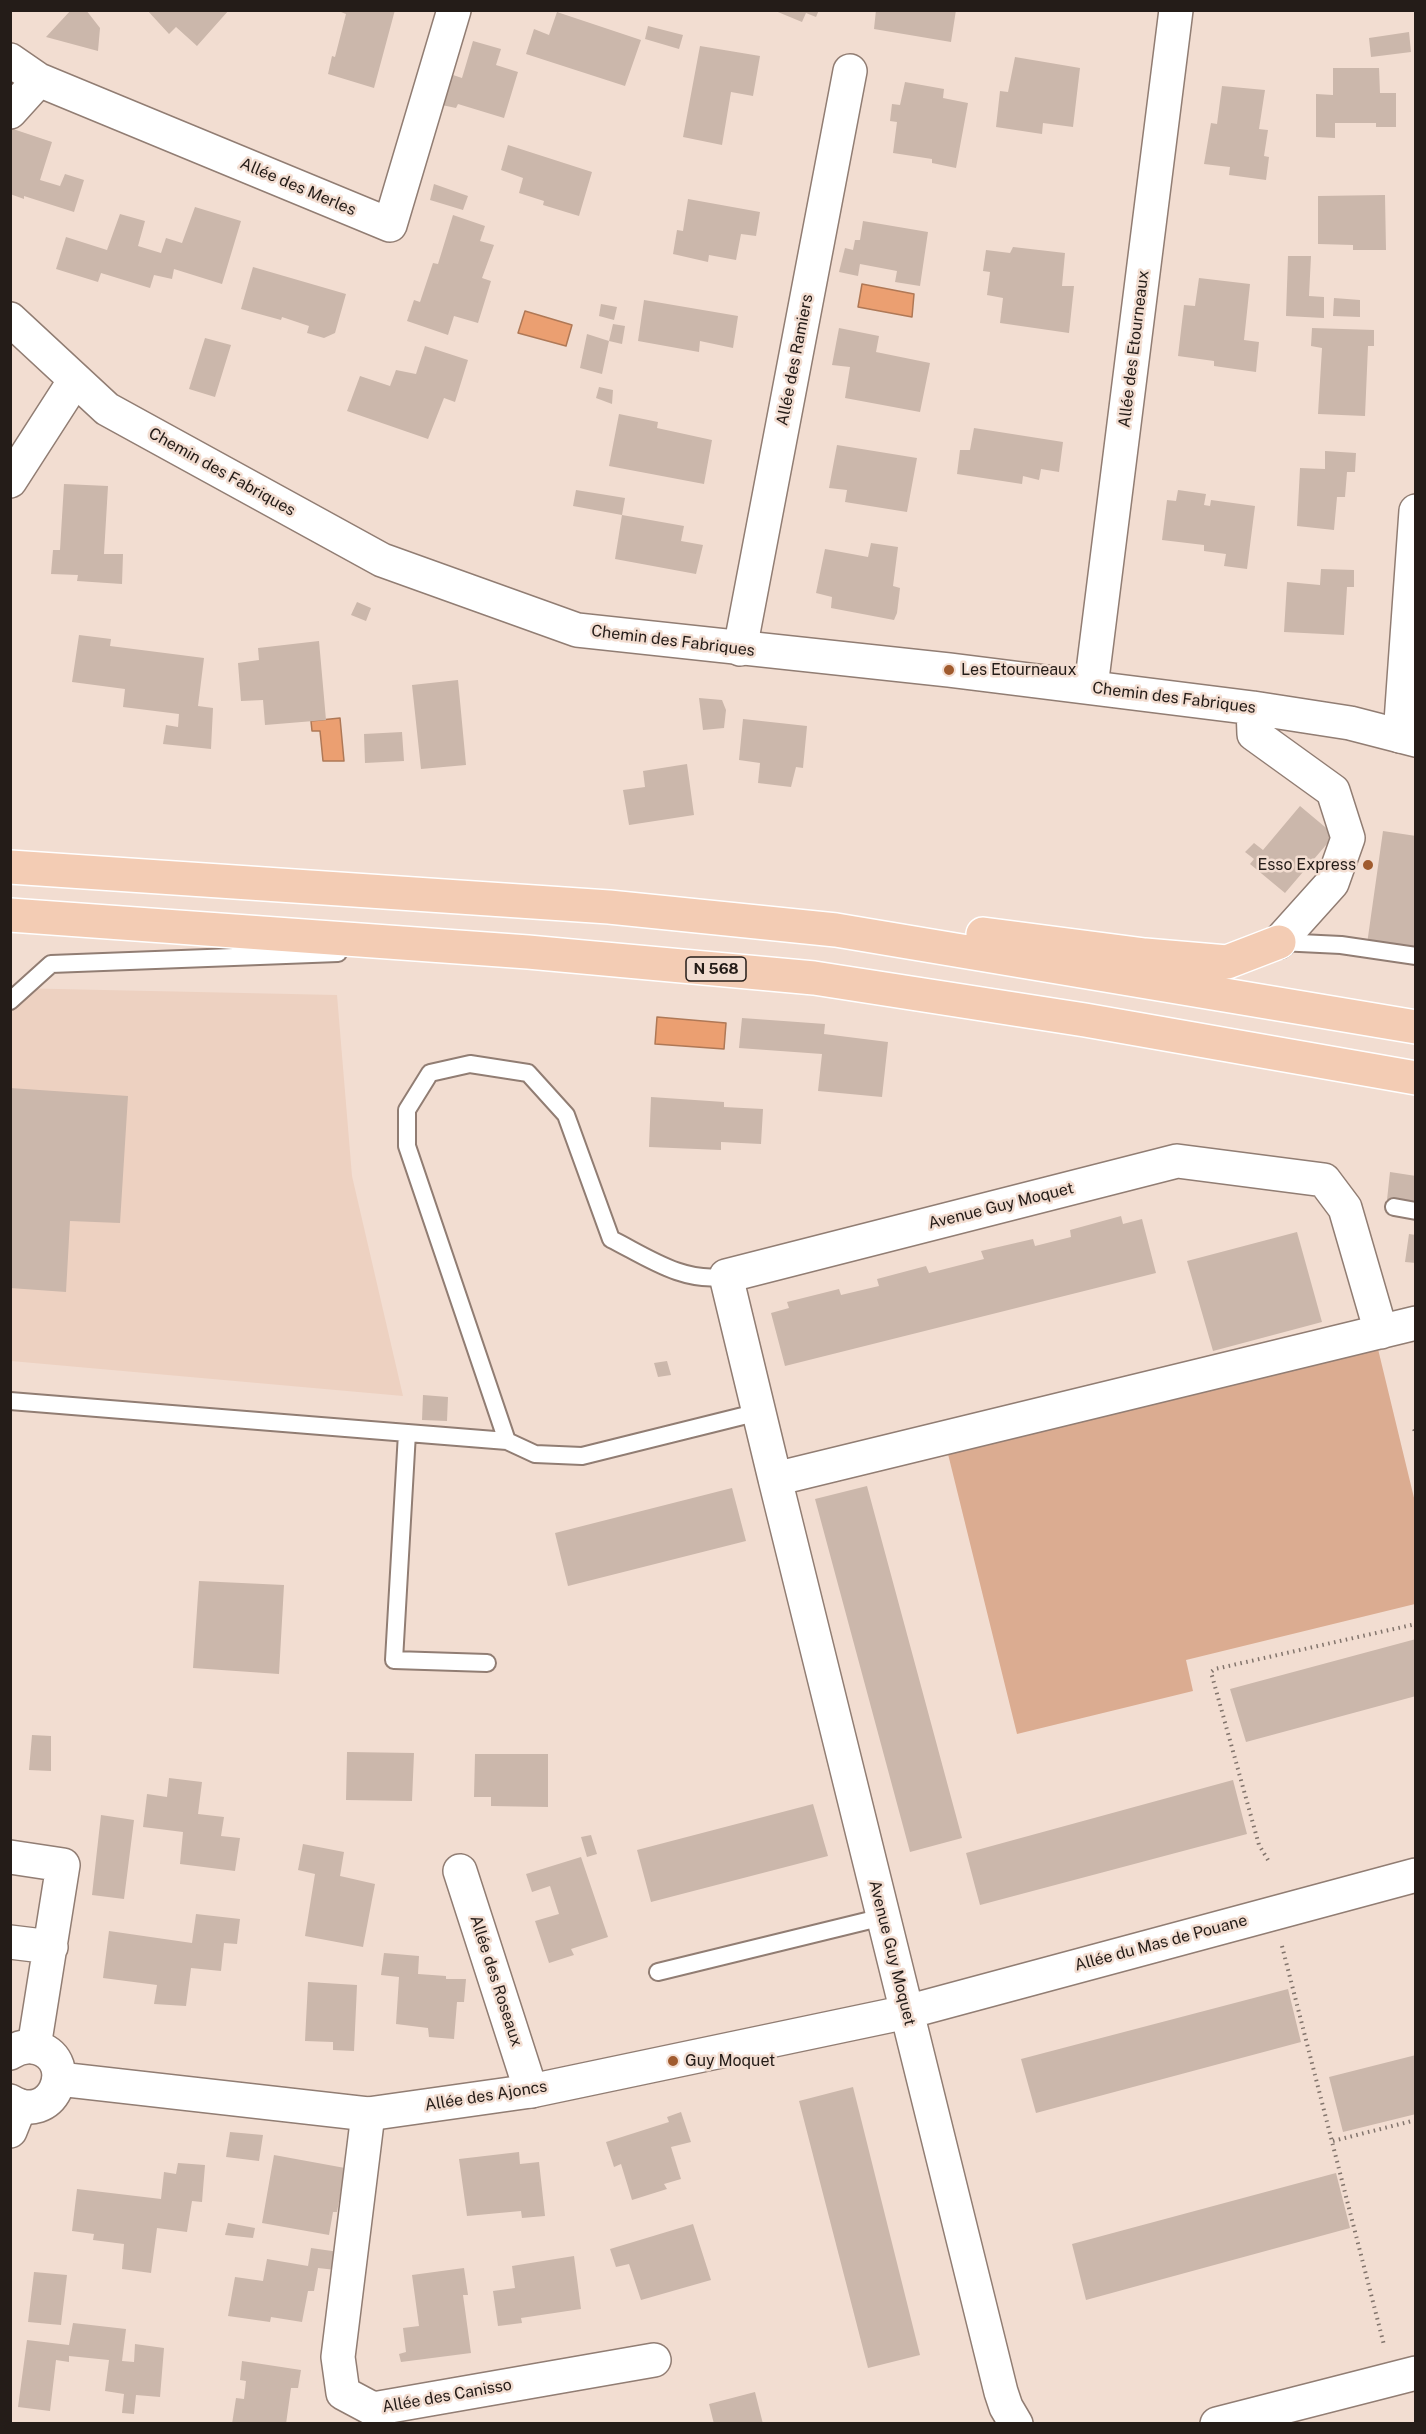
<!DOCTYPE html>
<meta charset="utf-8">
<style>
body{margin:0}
#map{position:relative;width:1426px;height:2434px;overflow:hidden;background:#f2ddd1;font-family:"Public Sans",sans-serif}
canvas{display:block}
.frame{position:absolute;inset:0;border:12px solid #241c18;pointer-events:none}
</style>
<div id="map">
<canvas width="1426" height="2434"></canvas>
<div class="frame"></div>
</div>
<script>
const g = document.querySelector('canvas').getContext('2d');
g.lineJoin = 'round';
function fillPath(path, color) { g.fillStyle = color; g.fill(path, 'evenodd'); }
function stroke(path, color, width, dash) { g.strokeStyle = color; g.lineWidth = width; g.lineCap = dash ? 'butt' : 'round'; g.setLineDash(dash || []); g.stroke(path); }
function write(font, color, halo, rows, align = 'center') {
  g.font = font + ' "Public Sans",sans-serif'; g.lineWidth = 5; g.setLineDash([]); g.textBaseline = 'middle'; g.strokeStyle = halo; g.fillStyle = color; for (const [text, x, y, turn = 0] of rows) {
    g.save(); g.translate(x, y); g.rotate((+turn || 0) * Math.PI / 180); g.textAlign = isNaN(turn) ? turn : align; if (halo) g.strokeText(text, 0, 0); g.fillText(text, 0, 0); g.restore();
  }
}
const built = new Path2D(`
 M 11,988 L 337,995 L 352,1176 L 403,1396 L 11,1361 Z`);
const green = new Path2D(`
 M 1378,1349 L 1415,1502 L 1415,1604 L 1186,1660 L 1193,1691 L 1017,1734 L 948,1454 Z`);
const water = new Path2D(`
 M 862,284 L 914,294 L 912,317 L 858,307 Z
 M 525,311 L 572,325 L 566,346 L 518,333 Z
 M 340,718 L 344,761 L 323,761 L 320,731 L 312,731 L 311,721 Z
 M 657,1017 L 726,1023 L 724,1049 L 655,1044 Z`);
const building = new Path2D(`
 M 71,10 L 86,10 L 100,28 L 98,51 L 46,37 Z
 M 147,10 L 229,10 L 197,46 L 176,27 L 169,34 Z
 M 336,10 L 395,10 L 374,88 L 328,74 L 332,56 L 335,57 L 346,14 Z
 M 773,10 L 819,10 L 816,17 L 806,13 L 802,22 Z
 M 876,10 L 956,10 L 951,42 L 874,29 Z
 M 557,12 L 641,40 L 625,86 L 526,54 L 534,29 L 549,35 Z
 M 648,26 L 683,35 L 679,49 L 645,39 Z
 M 1409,32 L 1411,52 L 1371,57 L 1369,38 Z
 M 473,41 L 501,49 L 496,65 L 518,72 L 504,118 L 458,104 L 456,108 L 437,104 L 447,73 L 462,78 Z
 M 700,46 L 760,56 L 753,96 L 731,92 L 722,145 L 683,137 Z
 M 1015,57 L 1080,68 L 1073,127 L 1043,123 L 1042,134 L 996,127 L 1000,91 L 1008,92 Z
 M 1333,68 L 1379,68 L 1380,93 L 1396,93 L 1396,127 L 1376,127 L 1376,123 L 1335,123 L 1335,138 L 1316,137 L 1316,94 L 1333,95 Z
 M 905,82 L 944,89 L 943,98 L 968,103 L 956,168 L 932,163 L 932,159 L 893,153 L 897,122 L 890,121 L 892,104 L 900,105 Z
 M 1222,86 L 1265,90 L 1259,129 L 1268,130 L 1264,156 L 1269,157 L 1266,180 L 1229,175 L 1230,167 L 1204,164 L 1211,123 L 1217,124 Z
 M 10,128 L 52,142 L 40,180 L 60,186 L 65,174 L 84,180 L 74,212 L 24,196 L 24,199 L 10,194 Z
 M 508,145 L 592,172 L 579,216 L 543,205 L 544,201 L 519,193 L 523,178 L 501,170 Z
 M 434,184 L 468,196 L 463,210 L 430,200 Z
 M 1385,195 L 1386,250 L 1353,250 L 1353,245 L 1318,244 L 1318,196 Z
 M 688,199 L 760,212 L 756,236 L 741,234 L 736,260 L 709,255 L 708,262 L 673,254 L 677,230 L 683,231 Z
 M 195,207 L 241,221 L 222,284 L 174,269 L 172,279 L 154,275 L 150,288 L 101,273 L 98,282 L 56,269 L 66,237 L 107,250 L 120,214 L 145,221 L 138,246 L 161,253 L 166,238 L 182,243 Z
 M 453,215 L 485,226 L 480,241 L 494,245 L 482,278 L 491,281 L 478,323 L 454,316 L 448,335 L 407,321 L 414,300 L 420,302 L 433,263 L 438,264 Z
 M 863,221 L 928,232 L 920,286 L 895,282 L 897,271 L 860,264 L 858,276 L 839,272 L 845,248 L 853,250 L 855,240 L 860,240 Z
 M 1013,247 L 1065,253 L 1062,286 L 1074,286 L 1069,333 L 1000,323 L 1003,298 L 987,295 L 990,272 L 983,271 L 986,250 L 1010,253 Z
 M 1288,256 L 1311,256 L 1309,296 L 1324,297 L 1324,318 L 1286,316 Z
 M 253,267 L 346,294 L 335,333 L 324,338 L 307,333 L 309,326 L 282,317 L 281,320 L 241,309 Z
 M 1199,278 L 1250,284 L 1244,340 L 1259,342 L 1256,372 L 1214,366 L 1214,361 L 1178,356 L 1184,305 L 1195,306 Z
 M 1334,298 L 1360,300 L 1360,317 L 1333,316 Z
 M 644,300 L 738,316 L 733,348 L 700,341 L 699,352 L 638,341 Z
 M 601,304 L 617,307 L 614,320 L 599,316 Z
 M 613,324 L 625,326 L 622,344 L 609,341 Z
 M 839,328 L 879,336 L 876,352 L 930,363 L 920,412 L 845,398 L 850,367 L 832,365 Z
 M 1312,328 L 1374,330 L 1374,346 L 1368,346 L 1365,416 L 1318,414 L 1322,348 L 1311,346 Z
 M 587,334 L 609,341 L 602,374 L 580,368 Z
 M 205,338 L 231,345 L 215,397 L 189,389 Z
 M 425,346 L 468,360 L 455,402 L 444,398 L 428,439 L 347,411 L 360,376 L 390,386 L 396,370 L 416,374 Z
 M 599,387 L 613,390 L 612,404 L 596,398 Z
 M 619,414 L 658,422 L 657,428 L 712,440 L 704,484 L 609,466 Z
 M 974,428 L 1063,442 L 1059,472 L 1041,469 L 1039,480 L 1023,476 L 1022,484 L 957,474 L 960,450 L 970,450 Z
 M 837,445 L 917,458 L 907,512 L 845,502 L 847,490 L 829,488 Z
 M 1325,451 L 1356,453 L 1355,472 L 1347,472 L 1345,497 L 1337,497 L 1334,530 L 1297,526 L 1300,468 L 1325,469 Z
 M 64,484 L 108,486 L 104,554 L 123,554 L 122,584 L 77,581 L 78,575 L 51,574 L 53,550 L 60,550 Z
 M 576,490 L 625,498 L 622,515 L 573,506 Z
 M 1178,490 L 1206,494 L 1204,505 L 1210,506 L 1211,500 L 1255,506 L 1247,569 L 1224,566 L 1226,554 L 1204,551 L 1204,545 L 1162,540 L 1167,500 L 1176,501 Z
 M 622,515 L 684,526 L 681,541 L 703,545 L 696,574 L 615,559 Z
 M 871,543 L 898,547 L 893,586 L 900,588 L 897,613 L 894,620 L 831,608 L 832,597 L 816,593 L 825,549 L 868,557 Z
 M 1321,569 L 1354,570 L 1354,587 L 1347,587 L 1344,635 L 1284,632 L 1287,582 L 1320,585 Z
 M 357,602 L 371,608 L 366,621 L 351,615 Z
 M 79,635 L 111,639 L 110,646 L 204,658 L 198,706 L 213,708 L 211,749 L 163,744 L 166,725 L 178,727 L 179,714 L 123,707 L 125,689 L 72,682 Z
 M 319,641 L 326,720 L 265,725 L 263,700 L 241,701 L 238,663 L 259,660 L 258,648 Z
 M 458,680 L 466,765 L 421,769 L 412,685 Z
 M 699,698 L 722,700 L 726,710 L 724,728 L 703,730 Z
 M 743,719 L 807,726 L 803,768 L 796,767 L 791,787 L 758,783 L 760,763 L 739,760 Z
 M 402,732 L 404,761 L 365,763 L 364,734 Z
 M 687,764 L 694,815 L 629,825 L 623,790 L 645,787 L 643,771 Z
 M 1300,806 L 1331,832 L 1329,835 L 1332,838 L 1285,893 L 1250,864 L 1254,859 L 1245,852 L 1254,843 L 1263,850 Z
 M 1383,831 L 1416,836 L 1416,950 L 1367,944 Z
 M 742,1018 L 825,1024 L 824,1034 L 888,1042 L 882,1097 L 818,1091 L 822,1054 L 739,1048 Z
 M 10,1088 L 128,1096 L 120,1223 L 70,1221 L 66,1292 L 10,1288 Z
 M 651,1097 L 724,1102 L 724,1107 L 763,1109 L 761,1144 L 721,1142 L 721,1150 L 649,1147 Z
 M 1390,1172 L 1416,1176 L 1416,1203 L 1387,1200 Z
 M 1121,1216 L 1123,1224 L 1142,1219 L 1156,1273 L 785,1366 L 771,1313 L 789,1308 L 787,1302 L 839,1289 L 841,1295 L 879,1286 L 877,1279 L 926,1266 L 929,1273 L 984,1259 L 981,1251 L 1033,1239 L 1035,1246 L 1071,1237 L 1070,1230 Z
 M 1297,1232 L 1322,1322 L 1213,1351 L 1187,1261 Z
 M 1409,1234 L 1416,1235 L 1416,1263 L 1405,1262 Z
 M 667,1361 L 671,1375 L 658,1377 L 654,1363 Z
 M 423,1395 L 448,1397 L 447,1421 L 422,1420 Z
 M 867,1486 L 962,1838 L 910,1852 L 815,1499 Z
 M 732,1488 L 746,1541 L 568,1586 L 555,1533 Z
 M 199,1581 L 284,1585 L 279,1674 L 193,1668 Z
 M 1416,1639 L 1416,1696 L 1246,1742 L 1230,1689 Z
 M 32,1735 L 51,1736 L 51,1771 L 29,1770 Z
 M 347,1752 L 414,1753 L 412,1801 L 346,1800 Z
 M 475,1754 L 548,1754 L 548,1807 L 491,1806 L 491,1797 L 474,1797 Z
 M 169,1778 L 202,1782 L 198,1814 L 224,1817 L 221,1836 L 240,1838 L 235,1871 L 180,1864 L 183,1832 L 143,1827 L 147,1794 L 167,1797 Z
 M 1233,1780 L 1247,1834 L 980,1905 L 966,1853 Z
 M 813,1804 L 828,1856 L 651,1902 L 637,1850 Z
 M 101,1815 L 134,1820 L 124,1899 L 92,1895 Z
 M 591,1835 L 597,1854 L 587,1857 L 581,1837 Z
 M 303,1844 L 344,1852 L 340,1876 L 375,1884 L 363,1947 L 305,1936 L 315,1874 L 298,1870 Z
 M 581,1857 L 608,1937 L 571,1949 L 574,1955 L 549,1963 L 535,1921 L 559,1914 L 550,1886 L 532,1892 L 526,1874 Z
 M 196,1914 L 240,1919 L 237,1944 L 224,1943 L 221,1971 L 191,1968 L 186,2006 L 154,2004 L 157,1985 L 103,1978 L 109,1931 L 192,1943 Z
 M 384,1953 L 419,1956 L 418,1974 L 446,1976 L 446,1979 L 466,1979 L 464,2002 L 457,2002 L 454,2039 L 429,2037 L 428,2028 L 396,2024 L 399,1977 L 381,1975 Z
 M 308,1982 L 357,1985 L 354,2051 L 333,2050 L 333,2042 L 305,2041 Z
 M 1288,1989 L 1301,2042 L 1036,2113 L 1021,2059 Z
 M 1416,2055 L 1416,2114 L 1343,2132 L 1329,2077 Z
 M 853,2087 L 920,2355 L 868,2368 L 799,2101 Z
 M 681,2112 L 691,2142 L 671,2147 L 681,2179 L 664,2184 L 667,2189 L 632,2200 L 621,2164 L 614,2167 L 606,2142 L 669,2122 L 667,2117 Z
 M 230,2132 L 263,2135 L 259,2161 L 226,2157 Z
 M 519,2152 L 520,2164 L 539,2162 L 545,2216 L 522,2218 L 521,2211 L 467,2216 L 459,2159 Z
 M 274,2155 L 345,2168 L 337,2212 L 333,2212 L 329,2235 L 262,2223 Z
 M 178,2163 L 205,2165 L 202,2202 L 192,2201 L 187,2232 L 157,2228 L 151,2273 L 122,2269 L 124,2244 L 93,2240 L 94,2234 L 72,2231 L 77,2189 L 161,2199 L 164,2172 L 176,2174 Z
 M 1336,2173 L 1350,2228 L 1086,2300 L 1072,2244 Z
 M 228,2223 L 255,2228 L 253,2238 L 225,2235 Z
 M 693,2224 L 711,2280 L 641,2300 L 629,2264 L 616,2267 L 610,2249 Z
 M 311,2248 L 339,2252 L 336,2270 L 318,2268 L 314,2291 L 308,2291 L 302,2322 L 271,2317 L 270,2322 L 228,2316 L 235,2277 L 263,2281 L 267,2259 L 308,2266 Z
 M 574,2256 L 581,2309 L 521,2318 L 522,2323 L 498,2326 L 493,2291 L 515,2288 L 512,2266 Z
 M 464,2268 L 468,2295 L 463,2295 L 471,2353 L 401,2362 L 399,2354 L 406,2352 L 403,2328 L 419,2326 L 412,2275 Z
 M 34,2272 L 67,2275 L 61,2325 L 28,2322 Z
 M 73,2323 L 126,2329 L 122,2361 L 134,2362 L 135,2344 L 164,2348 L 160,2397 L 136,2395 L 134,2414 L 122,2413 L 124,2394 L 105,2391 L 109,2360 L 69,2356 L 69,2362 L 56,2360 L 50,2411 L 18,2407 L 27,2340 L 69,2345 Z
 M 242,2361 L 301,2370 L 298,2388 L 291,2388 L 286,2424 L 232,2424 L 236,2398 L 244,2399 L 246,2381 L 240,2380 Z
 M 755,2392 L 763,2424 L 714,2424 L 709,2404 Z`);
const path = new Path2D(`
 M 1414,1429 L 1416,1433
 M 1268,1860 L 1259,1845 L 1211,1672 L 1215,1669 L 1416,1624
 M 1282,1946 L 1384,2345
 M 1333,2141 L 1416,2120`);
const service = new Path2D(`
 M 1279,942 L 1341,945 L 1416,956
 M 10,1001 L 51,964 L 338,953
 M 1394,1207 L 1416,1211
 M 726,1276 C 684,1284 647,1257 611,1239 L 566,1115 L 528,1073 L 470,1064 L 430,1073 L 407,1110 L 407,1146 L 507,1441 L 535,1454 L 582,1456 L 759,1412
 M 10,1401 L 507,1441
 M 407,1433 L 394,1660 L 487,1663
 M 658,1972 L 883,1917`);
const minor = new Path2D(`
 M 10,60 L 39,80
 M 10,112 L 39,80 L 390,225 L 454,10
 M 10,481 L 75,380
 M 740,649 L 850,71
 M 1091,687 L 1176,10
 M 1400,736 L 1416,511
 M 775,1479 L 726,1276 L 1177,1161 L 1324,1180 L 1345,1208 L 1381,1332
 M 10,1857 L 63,1865 L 34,2047
 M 460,1871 L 531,2091
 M 10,1942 L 51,1947
 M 907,2012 L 1416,1875
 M 368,2114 L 338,2357 L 343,2393 L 373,2409 L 654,2360
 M 10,2131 L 20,2106
 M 1016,2424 L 1006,2407 L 1001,2392 L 775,1479 L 1416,1323
 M 1217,2424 L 1416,2373`);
const tertiary = new Path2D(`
 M 10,319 L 107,409 L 382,560 L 577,630 L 949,670 L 1253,708 L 1350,723 L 1416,740
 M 1253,708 L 1254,734 L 1333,791 L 1348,838 L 1332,883 L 1279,942
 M 10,2053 C 19,2047 28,2045 38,2048 C 80,2062 52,2127 10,2101
 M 59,2079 L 368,2114 L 531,2091 L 907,2012`);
const trunk = new Path2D(`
 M 10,867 L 609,907 L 836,930 L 1416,1027
 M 10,915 L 528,952 L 814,978 L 1085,1020 L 1416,1078
 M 983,934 L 1145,955 L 1227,962 L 1279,942`);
const markers = [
 [949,670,6,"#a05b2e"],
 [1368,865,6,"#a05b2e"],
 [673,2061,6,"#a05b2e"]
];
const shields = [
 [716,969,60]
];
const shieldNames = [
 ["N 568",716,969]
];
const streetNames = [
 ["Allée des Merles",298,187,23],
 ["Allée des Etourneaux",1134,349,-83],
 ["Allée des Ramiers",795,360,-79],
 ["Chemin des Fabriques",222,472,29],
 ["Chemin des Fabriques",673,641,7],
 ["Chemin des Fabriques",1174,698,7],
 ["Avenue Guy Moquet",1001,1206,-14],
 ["Allée du Mas de Pouane",1161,1943,-15],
 ["Avenue Guy Moquet",892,1953,76],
 ["Allée des Roseaux",496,1981,72],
 ["Allée des Ajoncs",486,2096,-9],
 ["Allée des Canisso",447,2396,-10]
];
const poiNames = [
 ["Les Etourneaux",961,670],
 ["Esso Express",1356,865,"right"],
 ["Guy Moquet",685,2061]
];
fillPath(built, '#edd1c1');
fillPath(green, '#dbac91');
fillPath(water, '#eb9f71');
stroke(water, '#af7856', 1.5);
fillPath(building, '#cbb7ab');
stroke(service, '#917d73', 20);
stroke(minor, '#917d73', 36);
stroke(tertiary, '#917d73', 36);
stroke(trunk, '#fff', 36);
stroke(path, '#82746c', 4, [1.5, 4.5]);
stroke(service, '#fff', 16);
stroke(minor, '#fff', 33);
stroke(tertiary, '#fff', 33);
stroke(trunk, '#f3ccb4', 33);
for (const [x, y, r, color] of markers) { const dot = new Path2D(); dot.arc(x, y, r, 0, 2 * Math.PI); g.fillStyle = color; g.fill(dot); stroke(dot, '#f2ddd1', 2); }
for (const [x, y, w] of shields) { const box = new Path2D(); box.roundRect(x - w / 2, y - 12, w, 24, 4.5); g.fillStyle = '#f2ddd1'; g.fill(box); stroke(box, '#241c18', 1.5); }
write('bold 15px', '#241c18', null, shieldNames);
write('16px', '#241c18', '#f2ddd1', streetNames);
write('16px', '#241c18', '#f2ddd1', poiNames, 'left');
</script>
